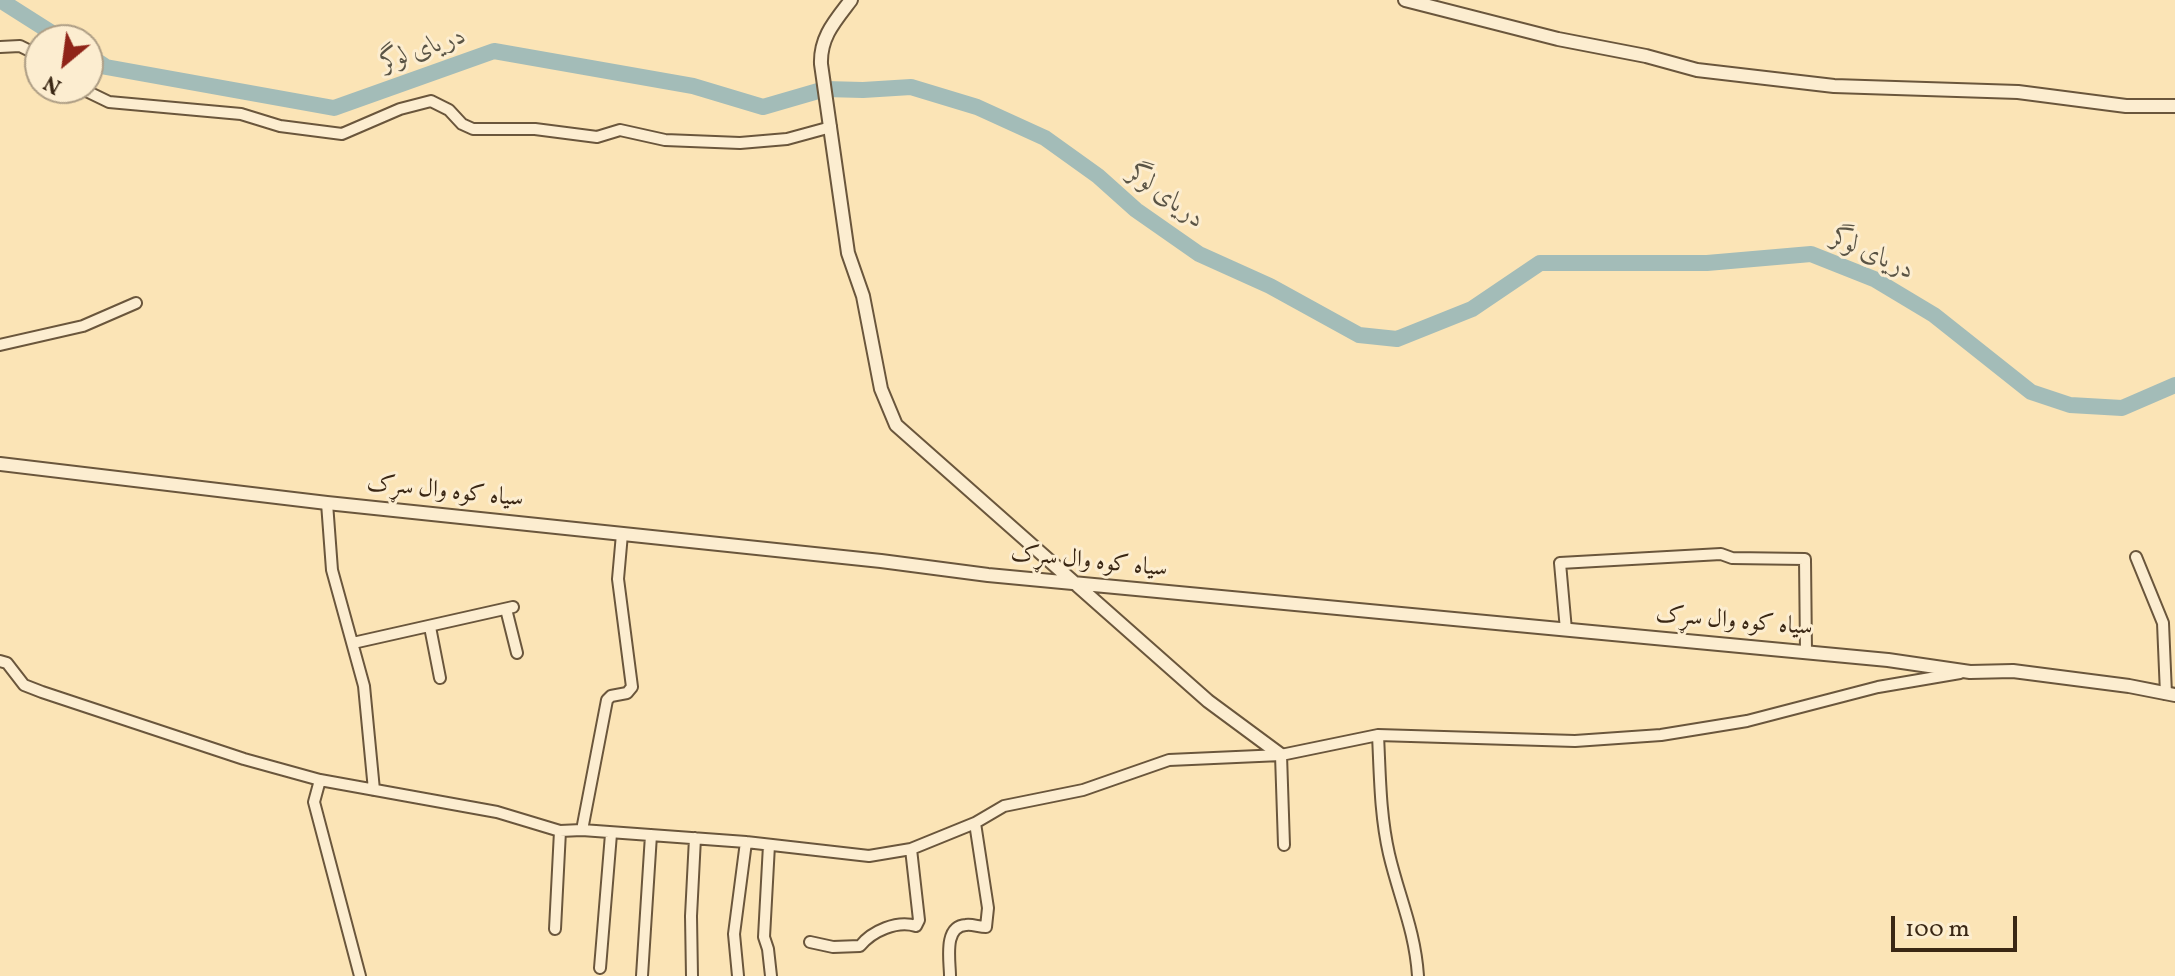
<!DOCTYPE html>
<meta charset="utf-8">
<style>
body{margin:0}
#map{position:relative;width:2175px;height:976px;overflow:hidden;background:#fbe4b6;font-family:Vollkorn,serif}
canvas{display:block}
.north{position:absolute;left:24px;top:24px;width:80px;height:80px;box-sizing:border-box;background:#fcedd0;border:2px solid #ae9e85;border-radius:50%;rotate:209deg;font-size:22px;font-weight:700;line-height:32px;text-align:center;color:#3a2714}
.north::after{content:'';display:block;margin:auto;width:28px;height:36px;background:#8f2418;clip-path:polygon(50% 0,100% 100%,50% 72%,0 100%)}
.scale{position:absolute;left:1891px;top:916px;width:126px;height:36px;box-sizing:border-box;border:4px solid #3a2714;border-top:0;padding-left:10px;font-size:24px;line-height:28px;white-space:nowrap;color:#3a2714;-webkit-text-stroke:6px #fcedd0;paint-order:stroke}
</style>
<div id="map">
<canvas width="2175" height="976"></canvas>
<div class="north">N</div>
<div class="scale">100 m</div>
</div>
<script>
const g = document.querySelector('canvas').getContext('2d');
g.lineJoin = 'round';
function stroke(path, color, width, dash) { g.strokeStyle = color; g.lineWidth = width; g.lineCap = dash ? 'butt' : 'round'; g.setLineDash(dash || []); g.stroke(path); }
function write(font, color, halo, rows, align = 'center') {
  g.font = font + ' Vollkorn,Amiri,serif'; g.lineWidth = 6; g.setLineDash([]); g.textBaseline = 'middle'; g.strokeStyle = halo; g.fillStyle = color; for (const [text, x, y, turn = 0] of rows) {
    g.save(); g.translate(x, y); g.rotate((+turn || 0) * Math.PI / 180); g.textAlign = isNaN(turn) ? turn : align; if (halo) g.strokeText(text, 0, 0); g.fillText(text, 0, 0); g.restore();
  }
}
const river = new Path2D(`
 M 0,0 L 63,40
 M 88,55 L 106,67 L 334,108 L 494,51 L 693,86 L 763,107 L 825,89 L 863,90 L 911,87 L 977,107 L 1045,138 L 1098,176 L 1136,210 L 1199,254 L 1270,286 L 1359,335 L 1397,339 L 1472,309 L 1540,263 L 1707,263 L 1811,254 L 1874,279 L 1934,315 L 2031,392 L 2070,405 L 2122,408 L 2175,385`);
const minor = new Path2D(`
 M 0,47 L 20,46 L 40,56
 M 80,88 L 109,102 L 241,114 L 280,126 L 342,134 L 400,109 L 431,101 L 449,110 L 462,124 L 473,129 L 535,129 L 597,137 L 620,130 L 665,140 L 740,143 L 787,139 L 831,127
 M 0,345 L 83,326 L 136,303
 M 327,503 L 332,570 L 364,686 L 374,790
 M 2136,557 L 2163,623 L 2166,694
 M 506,609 L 517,653
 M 430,627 L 440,678
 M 1566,630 L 1560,563 L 1721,554 L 1732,558 L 1805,559 L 1806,652
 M 353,643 L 513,607
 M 0,661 L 7,663 L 24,685 L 42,692 L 244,759 L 320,780
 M 1378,735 C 1380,775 1380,815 1389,854 C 1399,897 1415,930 1418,976
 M 1281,755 L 1284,845
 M 582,830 L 607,700 L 611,696 L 627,693 L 632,687 L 618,579 L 622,534
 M 769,845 L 764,937 L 768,949 L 771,976
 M 555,929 L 560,831
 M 810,942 L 833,947 L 860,946 C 872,931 897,920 916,926 L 919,920 L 911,849
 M 600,968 L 611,834
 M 360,976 L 314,802 L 320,780 L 497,812 L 560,831 L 582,830 L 746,842 L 869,856 L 911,849 L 975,823 L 1004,806 L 1083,790 L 1169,760 L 1281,755 L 1378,735 L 1575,741 L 1661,735 L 1747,721 L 1878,687 L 1960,673
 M 642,976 L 651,835
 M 692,976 L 691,916 L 695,838
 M 738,976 L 734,934 L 746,842
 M 950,976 C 950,961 943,926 966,925 C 972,924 979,927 986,927 L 988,908 L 975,823`);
const tertiary = new Path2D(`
 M 851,0 C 835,21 820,37 821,64 L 848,253 L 863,296 L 881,389 L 896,425 L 1208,701 L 1281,755
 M 1405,0 L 1558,39 L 1646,56 L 1697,70 L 1834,86 L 2018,92 L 2126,106 L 2175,106
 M 0,464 L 327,503 L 881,561 L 988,575 L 1888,660 L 1970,672 L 2013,671 L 2129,686 L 2175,695`);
const streetNames = [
 ["سیاه کوه وال سړک",445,493,6],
 ["سیاه کوه وال سړک",1089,563,6],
 ["سیاه کوه وال سړک",1734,623,5]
];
const waterNames = [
 ["دریای لوگر",424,51,-19],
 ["دریای لوگر",1165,198,37],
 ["دریای لوگر",1872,256,25]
];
stroke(river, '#a3bcb8', 16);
stroke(minor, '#6a563c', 14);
stroke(tertiary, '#6a563c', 16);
stroke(minor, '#fcedd0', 10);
stroke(tertiary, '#fcedd0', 12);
write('24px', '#3a2714', '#fcedd0', streetNames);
write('italic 26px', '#5a5445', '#fcedd0', waterNames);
</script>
